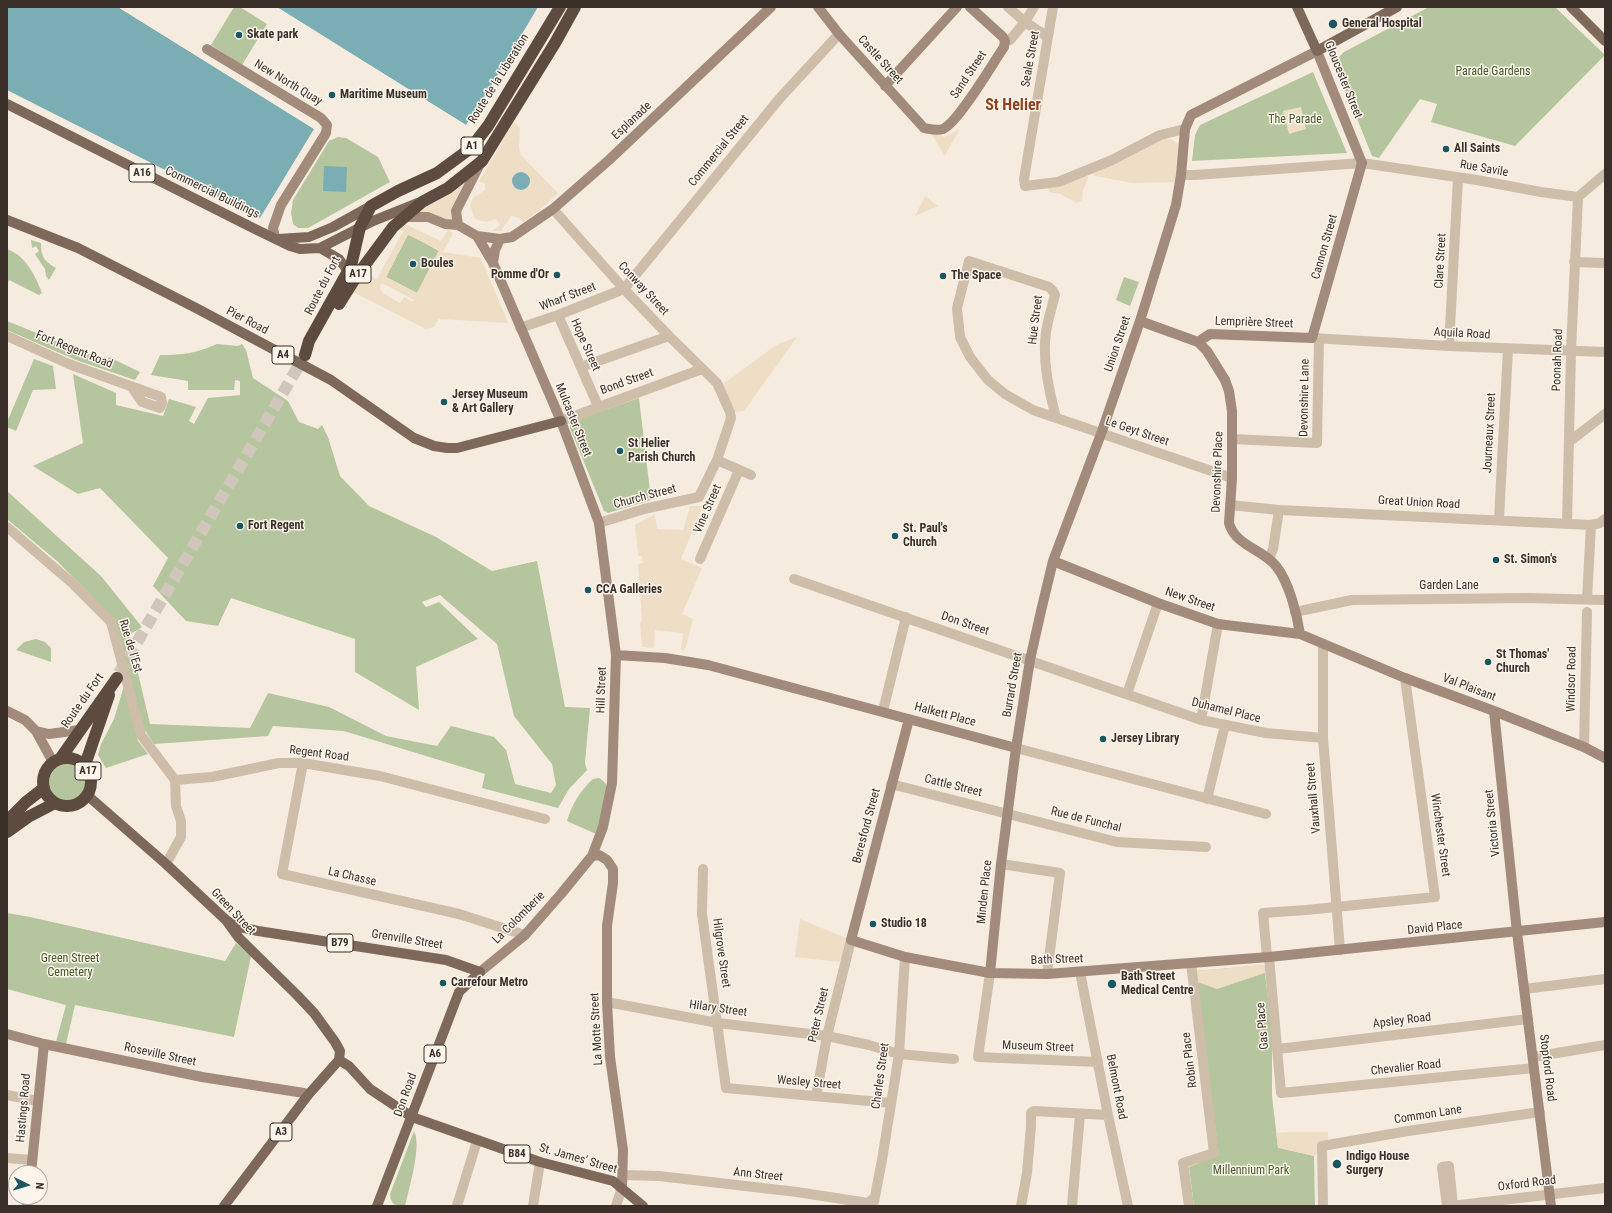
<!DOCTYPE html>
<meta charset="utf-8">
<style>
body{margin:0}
#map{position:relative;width:1612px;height:1213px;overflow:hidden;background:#f5ecdf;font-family:"Roboto Condensed",sans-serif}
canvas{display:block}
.frame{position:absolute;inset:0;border:8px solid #3b3029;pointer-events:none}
.north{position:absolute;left:8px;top:1165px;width:40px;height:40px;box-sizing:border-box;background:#fbf5ec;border:1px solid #aea69e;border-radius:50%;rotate:95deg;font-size:11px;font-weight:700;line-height:16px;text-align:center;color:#3b3029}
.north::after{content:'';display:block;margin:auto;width:14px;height:18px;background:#1b5760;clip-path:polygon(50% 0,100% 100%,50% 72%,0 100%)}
</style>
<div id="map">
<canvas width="1612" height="1213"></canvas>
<div class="frame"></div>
<div class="north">N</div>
</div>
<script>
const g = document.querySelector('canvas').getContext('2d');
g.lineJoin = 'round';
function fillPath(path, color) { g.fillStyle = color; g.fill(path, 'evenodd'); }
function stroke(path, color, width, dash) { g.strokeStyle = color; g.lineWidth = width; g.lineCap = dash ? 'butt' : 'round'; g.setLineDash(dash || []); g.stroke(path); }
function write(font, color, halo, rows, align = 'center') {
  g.font = font + ' "Roboto Condensed",sans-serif'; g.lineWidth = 3; g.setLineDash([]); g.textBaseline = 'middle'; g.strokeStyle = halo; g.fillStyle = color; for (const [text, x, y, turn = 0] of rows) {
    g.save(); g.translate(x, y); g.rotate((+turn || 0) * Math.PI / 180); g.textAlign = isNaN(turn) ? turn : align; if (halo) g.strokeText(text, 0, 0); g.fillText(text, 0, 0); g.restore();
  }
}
const green = new Path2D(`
 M 234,7 L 240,7 L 267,24 L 242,65 L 211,45 Z
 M 1429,7 L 1555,7 L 1605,55 L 1515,146 L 1431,122 L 1437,104 L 1420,99 L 1379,158 L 1372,156 L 1336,66 C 1337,60 1339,56 1344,52 Z
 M 1313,72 L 1347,153 L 1192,161 L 1195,135 L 1200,125 Z
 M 338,137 L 346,138 L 378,157 L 390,182 L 308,228 L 298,228 L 293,224 L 291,213 L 293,200 L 329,141 Z
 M 408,234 L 439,251 L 417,293 L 386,277 Z
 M 31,240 L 41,243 C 41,257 44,261 56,268 L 49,280 L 46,276 L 45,269 L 35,254 L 39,251 L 36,246 L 32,248 Z
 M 7,249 C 26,256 35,275 42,293 L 39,295 L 9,280 L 7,284 Z
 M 1124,277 L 1139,282 L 1130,306 L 1116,300 Z
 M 7,321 L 106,361 L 109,357 L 140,372 L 135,380 L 76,360 L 7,330 Z
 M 217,344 L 238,346 L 242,344 L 246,350 L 253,378 L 288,401 L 299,422 L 318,429 L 322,425 L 328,437 L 340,476 L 369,506 L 436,537 L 492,571 L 537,561 L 565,707 L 590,708 L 585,763 L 587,770 L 569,789 L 558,808 L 482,788 L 485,774 L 344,731 L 273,726 L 268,736 L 154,744 L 144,729 L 115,620 L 57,561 L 7,519 L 7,491 L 101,576 L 142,627 L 129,635 L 150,724 L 250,728 L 268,693 L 329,707 L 386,736 L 437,746 L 451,726 L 494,737 L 506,750 L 515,784 L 551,793 L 556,785 L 552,764 L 514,716 L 497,644 L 440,595 L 422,602 L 426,607 L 439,602 L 478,639 L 416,667 L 419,710 L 355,672 L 355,639 L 231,598 L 218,626 L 186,621 L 153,586 L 168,558 L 100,488 L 78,494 L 33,466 L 83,443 L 73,374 L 116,393 L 116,405 L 163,416 L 169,399 L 196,407 L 189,421 L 194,424 L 208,398 L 240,395 L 240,381 L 235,380 L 234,390 L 188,390 L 188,381 L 151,375 L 160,355 C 182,355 197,353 217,344 Z
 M 34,359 L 53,366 L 56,389 L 33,390 L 16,431 L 7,427 L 7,422 Z
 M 639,398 L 651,500 L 608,513 L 604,511 L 570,428 L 570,424 L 573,421 Z
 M 36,639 L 45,642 L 51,648 L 51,662 L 16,650 L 24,642 Z
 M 124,686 L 138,741 L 148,754 L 106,768 L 98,755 L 101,744 L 114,719 Z
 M43 782a24 24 0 1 1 48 0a24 24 0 1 1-48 0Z
 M 599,778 C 602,780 606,782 607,787 C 609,799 600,823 596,834 L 567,821 C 572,804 580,791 593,779 Z
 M 7,913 L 30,917 L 225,961 L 236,943 L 251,956 L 234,1037 L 75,1005 L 66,1044 L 56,1042 L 66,1005 L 7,989 Z
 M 1264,965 L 1272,1033 L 1272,1096 L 1278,1147 L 1314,1156 L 1315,1206 L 1194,1206 L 1189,1167 L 1219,1155 L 1195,971 Z
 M 414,1131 C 422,1145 409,1189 405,1206 C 395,1206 391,1205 390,1194 Z`);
const plaza = new Path2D(`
 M 1301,107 L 1306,129 L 1289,134 L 1283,111 Z
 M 514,122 L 520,128 L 519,146 L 520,154 L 558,193 L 538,212 L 523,222 L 519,218 L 511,216 L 501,231 L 492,231 L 500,225 L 496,219 L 486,222 L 475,219 L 470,205 L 473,198 L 485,190 L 485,184 L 479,181 Z
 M 960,129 L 951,144 L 945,156 L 931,133 L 935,133 L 944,137 Z
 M 1162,138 L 1171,139 L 1178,144 L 1179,150 L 1176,182 L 1132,183 L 1095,176 L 1093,174 L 1151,142 Z
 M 1087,170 L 1088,178 L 1083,190 L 1082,200 L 1077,203 L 1060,194 L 1049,192 L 1047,184 Z
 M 469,179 L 453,219 L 449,221 L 421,213 L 420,211 L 452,193 Z
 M 925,196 L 938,206 L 915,216 Z
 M 403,223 L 441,241 L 448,230 L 453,233 L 443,252 L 481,258 L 508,323 L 439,319 L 434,327 L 426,329 L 353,292 L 366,274 L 377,279 L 403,231 L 400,230 ZM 408,235 L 439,250 L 417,293 L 386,277 ZM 382,283 L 414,300 L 413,302 L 404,297 L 400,303 L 383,293 L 380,289 L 380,285 Z
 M 797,337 L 744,411 L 735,412 L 722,385 L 776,345 Z
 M 690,506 L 703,506 L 681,559 L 702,568 L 682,614 L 693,619 L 685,650 L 681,650 L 683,633 L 655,630 L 654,648 L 642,647 L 640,624 L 642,620 L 638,564 L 643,563 L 642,556 L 638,556 L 635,525 L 655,514 L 657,529 L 683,530 Z
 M 800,919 L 851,940 L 848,949 L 839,962 L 795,957 Z
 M 1264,965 L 1265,973 L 1217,989 L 1197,982 L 1195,971 Z
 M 1287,1132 L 1328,1132 L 1328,1139 L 1326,1149 L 1314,1156 L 1278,1148 L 1276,1133 Z`);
const water = new Path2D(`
 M 7,7 L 118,7 L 314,129 L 260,218 L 7,90 Z
 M 277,7 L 538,7 L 488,91 L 466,125 Z
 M 324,166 L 347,167 L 346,192 L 323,191 Z
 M512 181a9 9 0 1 1 18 0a9 9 0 1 1-18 0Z`);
const pier = new Path2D(`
 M 118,7 L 121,7 L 315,128 L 316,130 Z
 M 275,7 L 466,125 L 465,127 L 276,9 Z`);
const highwayTunnel = new Path2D(`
 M 119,673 L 305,355`);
const street = new Path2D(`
 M 1008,7 L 1025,22 L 1048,37
 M 1053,7 L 1024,179 L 1025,186 L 1058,182 L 1112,160 L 1160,135 L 1185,129
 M 1005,41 L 1010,40 L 1025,22 L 1034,7
 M 1181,175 L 1195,175 L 1362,163 L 1477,180 L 1541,192 L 1578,197
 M 1578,197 L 1605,174
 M 553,209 L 624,289 L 669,336 L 717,383 L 730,412 L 731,418 L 717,460 L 699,497 L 644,509 L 599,523
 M 1574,262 L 1605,263
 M 558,315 L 598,406
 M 520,328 L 558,315 L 624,289 L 780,98 L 839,34
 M 7,336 L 69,364 L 161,397 L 162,403 L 160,408 L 142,402 L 131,386
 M 1312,338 L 1449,346 L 1605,352
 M 1449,346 L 1458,178
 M 581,367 L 669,336
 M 1056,418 C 1049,390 1042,360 1046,332 C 1048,319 1052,307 1055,295 L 1053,291 L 1049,287 L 969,261 L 957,308 L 960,337 L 970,357 L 988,380 L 1005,394 L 1033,410 L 1232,478
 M 561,421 L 702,369
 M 1232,439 L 1317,443 L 1319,339
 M 1569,442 L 1605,414
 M 717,460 L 751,475
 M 1230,505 L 1279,510 L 1591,525 L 1600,523 L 1605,519
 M 1499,519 L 1508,349
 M 1567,523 L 1571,351 L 1578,197
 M 7,527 L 72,583 L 111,622 L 141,735 L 175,780
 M 700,559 L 739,470
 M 1269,559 L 1273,549 L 1279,510
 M 794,579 L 1201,720 L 1266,733 L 1323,738
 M 1587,599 L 1591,525
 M 1295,612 L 1352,600 L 1527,598 L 1605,600
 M 1323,644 L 1323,738 L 1340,950
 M 1127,694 L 1158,603
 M 883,711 L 906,617
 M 1201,720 L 1218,624
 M 1584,747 L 1587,612
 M 1016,748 L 1266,814
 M 303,763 L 282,874 L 459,914 L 525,935
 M 175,780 L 212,777 L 279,763 L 303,763 L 380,776 L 545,819
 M 891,784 L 1117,842 L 1206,847
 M 1207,799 L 1225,725
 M 166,864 L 181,837 L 181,821 L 176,806 L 175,780
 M 1001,864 L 1060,873 L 1047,974
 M 703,869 L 702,914 L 726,1088 L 891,1103
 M 1267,957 L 1263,913 L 1306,910 L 1435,897 L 1405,678
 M 1269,957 L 1281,1093 L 1534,1068
 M 1080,972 L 1108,1115 L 1128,1206
 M 990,973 L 978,1057 L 1098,1062
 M 1524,989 L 1605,979
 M 607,1002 L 718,1023 L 827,1036 L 869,1045 L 899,1054 L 954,1059
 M 1278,1049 L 1528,1019
 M 1533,1057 L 1605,1045
 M 7,1095 L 37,1101
 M 816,1096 L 827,1036 L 851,940
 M 7,1158 L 32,1160
 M 623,1175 L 659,1176 L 797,1192 L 868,1203 L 875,1197
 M 874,1202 L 882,1160 L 899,1054 L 905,957
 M 457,1206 L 477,1141
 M 533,1206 L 540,1162
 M 616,1206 L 622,1187
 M 1021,1206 L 1027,1173 L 1031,1126 L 1031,1113 L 1034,1111 L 1108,1115
 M 1072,1206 L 1080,1114
 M 1189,1206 L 1183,1163 L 1214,1153 L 1191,963
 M 1323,1206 L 1322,1146 L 1408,1131 L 1540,1112
 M 1447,1206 L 1442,1167 L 1449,1166 L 1453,1206
 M 1451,1206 L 1605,1188`);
const secondary = new Path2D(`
 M 818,7 L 839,34 L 924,128 C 930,129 937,131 943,129 C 958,123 993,63 1004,47 L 1005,41 L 1003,37 L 970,7
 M 207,49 L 321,118 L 327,125 L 326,133 L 281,205 L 273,228 L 275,238
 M 885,86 L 957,7
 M 404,217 L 428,217 L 445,224 L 458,225 L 477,236 L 493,263 L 561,421 L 599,523 L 616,655 L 612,783 L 603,827 L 592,856 L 561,894 L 525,935 L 480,972
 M 458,225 L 456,211 L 481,162
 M 477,236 L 500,239 L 512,237 L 553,209 L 609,160 L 771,7
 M 493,263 L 495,250 L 500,239
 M 1140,321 L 1198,342 L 1207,351 L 1225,380 L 1229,391 L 1232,411 L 1232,478 L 1229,523 C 1235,546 1263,549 1276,566 C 1289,582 1297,614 1300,634
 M 1053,561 L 1158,603 L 1218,624 L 1300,634 L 1405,678 L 1494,711 L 1584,747 L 1605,758
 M 616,655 L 665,658 L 708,665 L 1016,748
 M 7,711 L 25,720 L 36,731 L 53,762
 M 1494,711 L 1517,932 L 1551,1206
 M 909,719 L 851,940 L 905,957 L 990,973 L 1047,974 L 1269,957 L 1605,922
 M 36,731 L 49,734 L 79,730
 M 592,856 L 599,855 L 607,860 L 613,869 L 613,883 L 607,926 L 607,1002 L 610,1057 L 623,1150 L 622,1187
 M 990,973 L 1001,864 L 1016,748 L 1030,660 L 1041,611 L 1053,561 L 1101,434 L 1140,321 L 1176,205 L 1181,175 L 1185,129 L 1191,115 L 1317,51 L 1362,163 L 1312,338 L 1210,334 L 1198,342
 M 7,1034 L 44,1044 L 202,1077 L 304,1093 L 308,1095
 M 31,1173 L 44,1044
 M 27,1206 L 28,1197`);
const primary = new Path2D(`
 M 1297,7 L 1317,51 L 1397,7
 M 1571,7 L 1605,41
 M 7,104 L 255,229 L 290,246 L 300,249 L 320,248 L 373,221 L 418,203
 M 7,220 L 78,248 L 196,308 L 331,380 L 414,438 L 434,446 L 447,448 L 457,448 L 561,421
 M 278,239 L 309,237 L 333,227 L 371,206
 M 320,248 L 339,259 L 348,271
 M 87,795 L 166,864 L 226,920 L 239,938 L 297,995 L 314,1013 L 335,1042 L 340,1051 L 339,1060
 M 226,920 L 236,926 L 258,931 L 446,960 L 480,972 L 459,992 L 377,1206
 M 339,1060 L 349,1066 L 370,1089 L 412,1117 L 540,1162 L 613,1181 L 643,1206
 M 224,1206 L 308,1095 L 339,1060`);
const highway = new Path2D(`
 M 339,304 L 356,277 L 393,227 L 422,202 L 448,188 L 482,161 L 555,43 L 575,7
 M 305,355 L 309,341 L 351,266 L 360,227 L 371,206 L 398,191 L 437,173 L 471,148 L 488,126 L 560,7
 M43 782a24 24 0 1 1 48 0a24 24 0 1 1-48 0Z
 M 60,759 L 117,678
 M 85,765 L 109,695
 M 7,821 L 26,802 L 44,788
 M 7,832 L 28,817 L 55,803`);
const markers = [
 [1333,24,5,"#1b5760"],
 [239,35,4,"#1b5760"],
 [332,95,4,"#1b5760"],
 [1446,149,4,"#1b5760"],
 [413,264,4,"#1b5760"],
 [557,275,4,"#1b5760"],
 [943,276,4,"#1b5760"],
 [444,402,4,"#1b5760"],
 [620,451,4,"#1b5760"],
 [240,526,4,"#1b5760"],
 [895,536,4,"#1b5760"],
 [1496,560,4,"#1b5760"],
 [588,590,4,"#1b5760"],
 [1488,662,4,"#1b5760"],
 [1103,739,4,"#1b5760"],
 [873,924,4,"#1b5760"],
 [443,983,4,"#1b5760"],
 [1112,984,5,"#1b5760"],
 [1337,1164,5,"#1b5760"]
];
const shields = [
 [472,146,22],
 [142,173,26],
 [358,274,26],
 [283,355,22],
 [88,771,26],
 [340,943,26],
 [435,1054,22],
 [281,1132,22],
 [517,1154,26]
];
const shieldNames = [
 ["A1",472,146],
 ["A16",142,173],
 ["A17",358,274],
 ["A4",283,355],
 ["A17",88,771],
 ["B79",340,943],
 ["A6",435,1054],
 ["A3",281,1132],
 ["B84",517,1154]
];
const poiNames = [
 ["General Hospital",1342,24],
 ["Skate park",247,35],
 ["Maritime Museum",340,95],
 ["All Saints",1454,149],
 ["Boules",421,264],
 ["Pomme d'Or",549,275,"right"],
 ["The Space",951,276],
 ["Jersey Museum",452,395],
 ["& Art Gallery",452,409],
 ["St Helier",628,444],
 ["Parish Church",628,458],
 ["Fort Regent",248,526],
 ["St. Paul's",903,529],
 ["Church",903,543],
 ["St. Simon's",1504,560],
 ["CCA Galleries",596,590],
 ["St Thomas'",1496,655],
 ["Church",1496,669],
 ["Jersey Library",1111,739],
 ["Studio 18",881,924],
 ["Bath Street",1121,977],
 ["Medical Centre",1121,991],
 ["Carrefour Metro",451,983],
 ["Indigo House",1346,1157],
 ["Surgery",1346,1171]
];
const streetNames = [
 ["Seale Street",1031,59,-80],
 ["Castle Street",880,60,48],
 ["Sand Street",969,75,-56],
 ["Route de la Liberation",499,79,-58],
 ["Gloucester Street",1343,80,68],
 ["New North Quay",288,83,31],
 ["Esplanade",632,121,-43],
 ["Commercial Street",719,151,-51],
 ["Rue Savile",1484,169,10],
 ["Commercial Buildings",212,193,26],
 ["Cannon Street",1325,247,-74],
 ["Clare Street",1441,261,-87],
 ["Route du Fort",323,286,-63],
 ["Conway Street",643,289,47],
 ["Wharf Street",568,297,-21],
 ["Hue Street",1036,320,-83],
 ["Pier Road",247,321,28],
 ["Lemprière Street",1254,323,2],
 ["Aquila Road",1462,334,3],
 ["Union Street",1118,344,-71],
 ["Hope Street",585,345,66],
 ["Fort Regent Road",74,350,22],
 ["Poonah Road",1558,360,-88],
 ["Bond Street",627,382,-20],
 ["Devonshire Lane",1305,398,-89],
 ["Mulcaster Street",573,420,68],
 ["Le Geyt Street",1137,432,19],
 ["Journeaux Street",1490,433,-87],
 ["Devonshire Place",1218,472,-88],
 ["Church Street",645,497,-15],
 ["Great Union Road",1419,503,3],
 ["Vine Street",708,509,-66],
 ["Garden Lane",1449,586],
 ["New Street",1190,600,19],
 ["Don Street",965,624,19],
 ["Rue de l'Est",130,646,73],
 ["Windsor Road",1572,679,-89],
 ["Burrard Street",1013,685,-80],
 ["Val Plaisant",1469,688,21],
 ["Hill Street",602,690,-88],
 ["Route du Fort",83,701,-55],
 ["Duhamel Place",1226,711,14],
 ["Halkett Place",945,715,15],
 ["Regent Road",319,754,7],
 ["Cattle Street",953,786,14],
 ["Vauxhall Street",1314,798,-95],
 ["Rue de Funchal",1086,820,14],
 ["Victoria Street",1493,823,-96],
 ["Beresford Street",867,826,-75],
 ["Winchester Street",1440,835,82],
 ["La Chasse",352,877,13],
 ["Minden Place",985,892,-84],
 ["Green Street",233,912,47],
 ["La Colomberie",519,918,-45],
 ["David Place",1435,928,-6],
 ["Grenville Street",407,940,9],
 ["Hilgrove Street",721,953,82],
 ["Bath Street",1057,960,-2],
 ["Hilary Street",718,1009,8],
 ["Peter Street",819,1015,-77],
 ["Apsley Road",1402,1021,-7],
 ["Gas Place",1263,1026,-95],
 ["La Motte Street",597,1029,-93],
 ["Museum Street",1038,1047,2],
 ["Roseville Street",160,1055,12],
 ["Robin Place",1190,1060,-97],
 ["Chevalier Road",1406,1068,-6],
 ["Stopford Road",1547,1068,83],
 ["Charles Street",881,1076,-82],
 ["Wesley Street",809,1083,5],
 ["Belmont Road",1116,1087,79],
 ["Don Road",406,1095,-70],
 ["Hastings Road",24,1108,-85],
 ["Common Lane",1428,1115,-9],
 ["St. James' Street",578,1159,16],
 ["Ann Street",758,1175,6],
 ["Oxford Road",1527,1184,-7]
];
const parkNames = [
 ["Parade Gardens",1493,72],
 ["The Parade",1295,120],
 ["Green Street",70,959],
 ["Cemetery",70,973],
 ["Millennium Park",1251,1171]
];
const districtNames = [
 ["St Helier",1013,106]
];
fillPath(green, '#b5c59d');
fillPath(plaza, '#eedec5');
fillPath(water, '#7baeb4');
fillPath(pier, '#f5ecdf');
stroke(highwayTunnel, '#d0c6bb', 12, [12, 6]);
stroke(street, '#cebda9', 10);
stroke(secondary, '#a28b7a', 10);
stroke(primary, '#7e685a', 10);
stroke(highway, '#5d4b40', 12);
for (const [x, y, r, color] of markers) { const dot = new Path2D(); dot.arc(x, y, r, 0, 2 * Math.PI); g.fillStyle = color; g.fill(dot); stroke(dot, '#fbf5ec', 1.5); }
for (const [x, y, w] of shields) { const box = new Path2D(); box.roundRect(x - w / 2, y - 9, w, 18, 3); g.fillStyle = '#fbf5ec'; g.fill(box); stroke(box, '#3b3029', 1); }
write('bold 11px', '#3b3029', null, shieldNames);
write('bold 12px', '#3b3029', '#fbf5ec', poiNames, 'left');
write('12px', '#3b3029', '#fbf5ec', streetNames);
write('12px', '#465b2b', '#fbf5ec', parkNames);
write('bold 16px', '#90401c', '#fbf5ec', districtNames);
</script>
